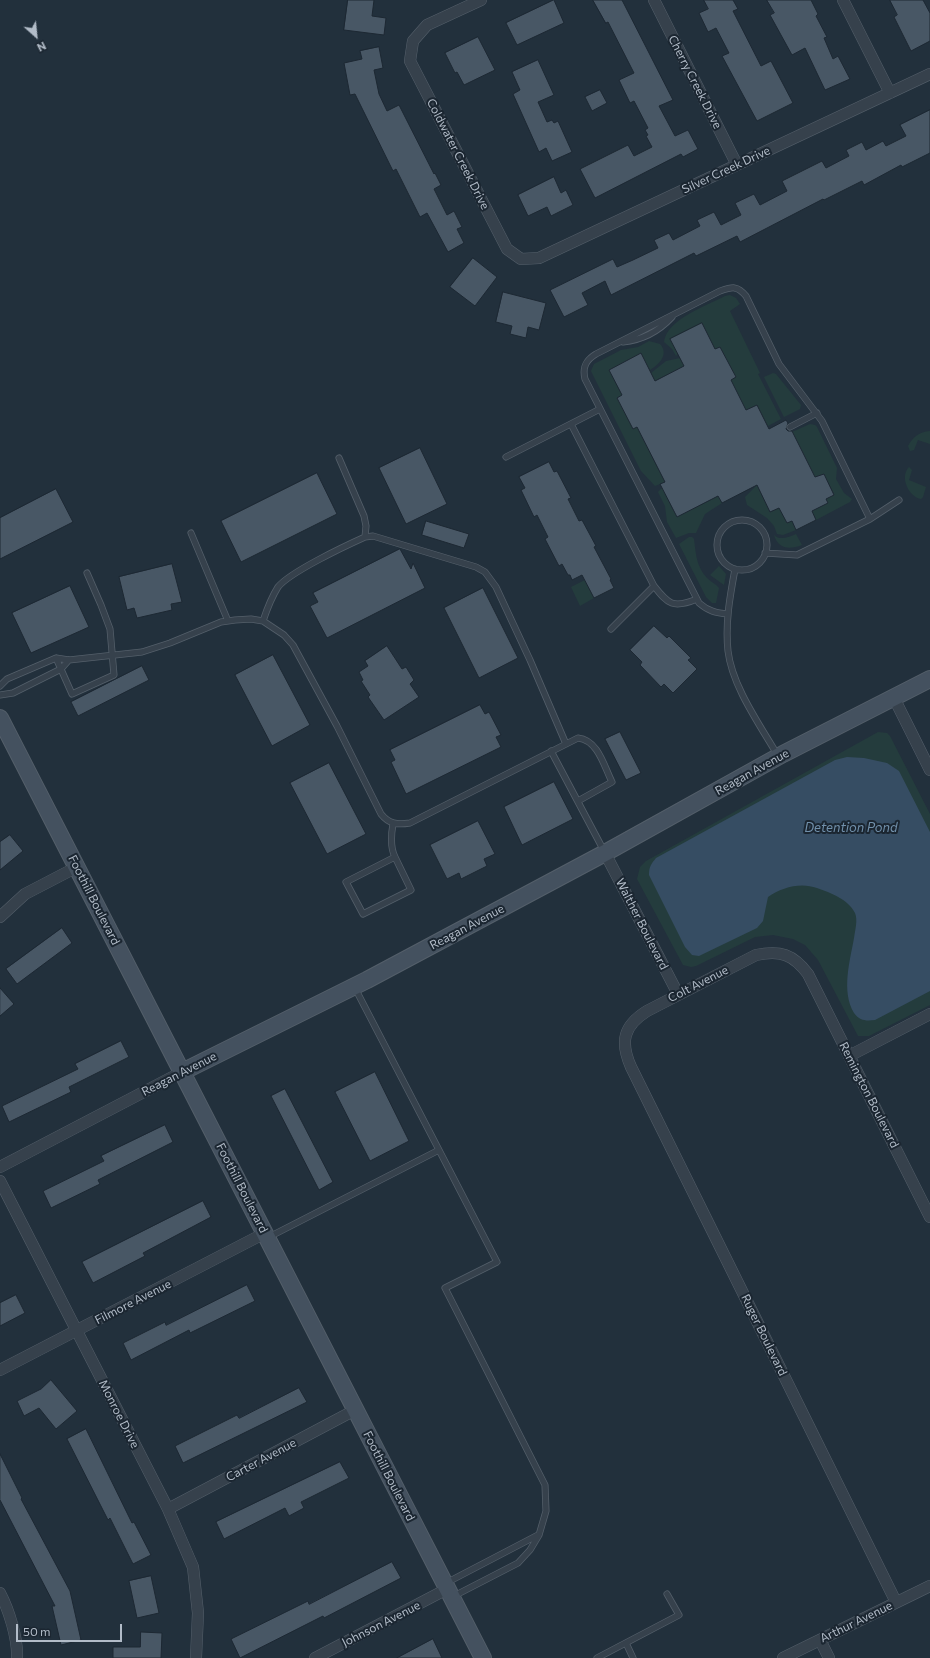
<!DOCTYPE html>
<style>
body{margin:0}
#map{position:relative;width:930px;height:1658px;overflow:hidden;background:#22303c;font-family:Commissioner,sans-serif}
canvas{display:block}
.north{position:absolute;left:16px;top:16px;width:40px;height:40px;-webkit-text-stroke:3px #1b2631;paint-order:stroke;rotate:153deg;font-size:11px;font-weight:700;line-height:16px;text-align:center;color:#b2bcc8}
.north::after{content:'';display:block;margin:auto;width:14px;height:18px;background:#b2bcc8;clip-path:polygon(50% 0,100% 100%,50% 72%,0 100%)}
.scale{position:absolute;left:16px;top:1624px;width:106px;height:18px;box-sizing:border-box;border:2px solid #b2bcc8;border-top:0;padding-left:5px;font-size:12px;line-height:14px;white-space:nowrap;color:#b2bcc8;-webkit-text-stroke:3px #1b2631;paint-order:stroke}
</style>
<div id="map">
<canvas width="930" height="1658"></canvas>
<div class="north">N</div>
<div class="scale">50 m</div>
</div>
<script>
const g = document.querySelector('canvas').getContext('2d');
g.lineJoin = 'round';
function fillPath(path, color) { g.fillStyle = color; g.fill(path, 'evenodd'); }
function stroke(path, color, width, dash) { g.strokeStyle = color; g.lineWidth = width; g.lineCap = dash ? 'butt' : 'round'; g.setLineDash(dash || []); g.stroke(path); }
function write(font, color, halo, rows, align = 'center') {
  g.font = font + ' Commissioner,sans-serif'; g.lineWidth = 4; g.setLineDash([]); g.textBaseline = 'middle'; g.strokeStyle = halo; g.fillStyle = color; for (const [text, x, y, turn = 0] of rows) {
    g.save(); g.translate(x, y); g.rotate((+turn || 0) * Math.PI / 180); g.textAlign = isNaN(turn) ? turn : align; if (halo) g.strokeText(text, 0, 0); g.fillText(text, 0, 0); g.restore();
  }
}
const green = new Path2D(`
 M 730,295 L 736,298 L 740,304 L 730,311 L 760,373 L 758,374 L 781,419 L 768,426 L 757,405 L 746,410 L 731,380 L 735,377 L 720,347 L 715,349 L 702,323 L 676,356 L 672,349 L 664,342 C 667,319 706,306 725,296 Z
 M 649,341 L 660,344 C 669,354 660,364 650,370 L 641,354 L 609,370 L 622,395 L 617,398 L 637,427 L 665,482 L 655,486 L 641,471 L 591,371 L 594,364 L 598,362 L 621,350 L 638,347 Z
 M 680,358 L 684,366 L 655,381 L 651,373 L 666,361 Z
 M 773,373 L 776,374 L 801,405 L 800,409 L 784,417 L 764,377 Z
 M 810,424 L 815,425 L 817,427 L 837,468 L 836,479 L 844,493 L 852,499 L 850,502 L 816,520 L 812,511 L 828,503 L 826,499 L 834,494 L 824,474 L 815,477 L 792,432 Z
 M 930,431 L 930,444 L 918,440 L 914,450 L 910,451 L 908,446 C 913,437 919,432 930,431 Z
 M 909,467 L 912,470 L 909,480 L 926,487 L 923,497 L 921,499 C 909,497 899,477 909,467 Z
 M 757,485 L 770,512 L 779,508 L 787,523 L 792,521 L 796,530 L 783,535 L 777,534 L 774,526 L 767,518 L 747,505 L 745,497 Z
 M 662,488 L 677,517 L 718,496 L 722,503 L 705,514 L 696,533 L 689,533 L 676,538 L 667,522 L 665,506 L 658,492 Z
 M 796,534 L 802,545 C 789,550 778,549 774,535 C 780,541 789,537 796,534 Z
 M 689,537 L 692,537 L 694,539 C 696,554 696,566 707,578 C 711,582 716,584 719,588 L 716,603 L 712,603 L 706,597 L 679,544 Z
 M 719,566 L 726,574 L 724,585 L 710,575 Z
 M 585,580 L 594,598 L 580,606 L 571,587 Z
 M 878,732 L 887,733 L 890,736 L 930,814 L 930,1005 L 869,1036 L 858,1036 L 818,960 L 805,945 L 793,939 L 773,935 L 755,937 L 696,966 L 691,967 L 683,965 L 637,879 L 640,867 L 646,861 Z`);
const water = new Path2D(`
 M 847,757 L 864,758 L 887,763 L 899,771 L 930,832 L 930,991 L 875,1020 C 866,1021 860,1021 854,1013 C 841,991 850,961 854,938 C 855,930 858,920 855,913 C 848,899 831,893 817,888 C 801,882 782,887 768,897 L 763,921 L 757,928 L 699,956 L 692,955 L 685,947 L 649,875 C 649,867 651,864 656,858 L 835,760 Z`);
const building = new Path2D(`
 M 348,0 L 374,0 L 372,16 L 386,18 L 384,35 L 344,30 Z
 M 554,0 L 564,23 L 517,45 L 506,23 Z
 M 593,0 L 622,0 L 673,100 L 659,106 L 675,136 L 688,130 L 698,149 L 683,157 L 681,154 L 595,198 L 580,169 L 628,145 L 634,156 L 652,147 L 646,136 L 648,135 L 645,130 L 648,128 L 634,101 L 630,103 L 619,80 L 634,73 L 608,22 L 606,23 Z
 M 704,0 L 733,0 L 738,9 L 733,11 L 761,66 L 771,61 L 793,103 L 757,121 L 722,56 L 729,53 L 716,28 L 708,32 L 699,13 L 708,9 Z
 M 767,0 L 811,0 L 818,14 L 816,16 L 827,37 L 824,38 L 833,59 L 838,56 L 850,79 L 825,90 L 805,48 L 792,55 L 770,15 L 774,13 Z
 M 890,0 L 923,0 L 930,13 L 930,41 L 911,51 L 894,17 L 897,15 Z
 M 478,37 L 495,70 L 464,85 L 457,72 L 455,73 L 445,53 Z
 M 379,47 L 383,68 L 374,70 L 379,94 L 387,111 L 399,105 L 434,174 L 435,173 L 441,185 L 434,189 L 447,215 L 454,211 L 462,227 L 457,229 L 464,243 L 448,252 L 427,213 L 420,217 L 396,169 L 393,171 L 355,94 L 350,95 L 344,63 L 362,59 L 360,51 Z
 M 538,60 L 554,95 L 538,102 L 547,122 L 552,120 L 554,123 L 558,121 L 572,152 L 552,161 L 546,148 L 539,152 L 513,94 L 520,90 L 512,72 Z
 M 600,90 L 607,103 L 592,111 L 585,97 Z
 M 930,110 L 930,153 L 902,167 L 901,165 L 864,185 L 862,181 L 824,200 L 823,199 L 740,242 L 737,236 L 696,256 L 694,253 L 611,295 L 605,281 L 582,293 L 588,305 L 564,317 L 550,290 L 613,259 L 617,267 L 633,260 L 658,248 L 654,240 L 669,233 L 673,240 L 700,226 L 697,220 L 714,212 L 721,225 L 741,215 L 735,203 L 754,194 L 760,205 L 787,191 L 782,181 L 822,161 L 826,168 L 849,156 L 846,150 L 862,142 L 866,150 L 883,141 L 886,146 L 906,136 L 900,125 Z
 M 554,177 L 561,193 L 566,190 L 573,205 L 551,216 L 547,207 L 528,216 L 518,195 Z
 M 473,258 L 497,277 L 475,306 L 450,287 Z
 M 503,292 L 546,303 L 539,330 L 528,327 L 526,338 L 510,334 L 512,326 L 496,322 Z
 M 702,323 L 715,349 L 720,347 L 736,377 L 731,380 L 746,410 L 757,405 L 769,429 L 786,420 L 788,423 L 786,429 L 788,431 L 792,431 L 815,477 L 824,474 L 834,495 L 826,499 L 828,503 L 812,511 L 816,520 L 796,530 L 792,521 L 787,523 L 779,508 L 770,512 L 757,485 L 722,503 L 718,496 L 677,517 L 660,484 L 665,482 L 637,427 L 633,429 L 617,398 L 622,395 L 609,370 L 641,353 L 655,381 L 684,366 L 670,339 Z
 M 420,448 L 447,504 L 406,524 L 379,468 Z
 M 549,462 L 554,472 L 557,471 L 571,498 L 568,499 L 579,521 L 582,520 L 596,546 L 594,547 L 611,579 L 610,580 L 614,588 L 594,598 L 582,575 L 572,580 L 570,575 L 568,575 L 562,564 L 559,566 L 545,539 L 548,537 L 537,515 L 534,517 L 521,490 L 525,488 L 519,477 Z
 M 317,473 L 337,514 L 241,562 L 221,521 Z
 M 56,489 L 73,522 L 0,559 L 0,518 Z
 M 426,521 L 469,534 L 464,548 L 422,535 Z
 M 400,549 L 411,569 L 413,563 L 425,588 L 327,638 L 310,606 L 318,602 L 313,593 Z
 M 172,564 L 182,602 L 171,604 L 172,610 L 137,618 L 134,608 L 127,610 L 119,577 Z
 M 70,586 L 89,627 L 31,653 L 12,613 Z
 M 483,588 L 518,658 L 479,678 L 444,608 Z
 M 654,626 L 667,638 L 669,636 L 691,658 L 688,660 L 697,669 L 673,693 L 664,684 L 661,687 L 640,665 L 642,662 L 630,650 Z
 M 387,646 L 402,669 L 406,667 L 414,680 L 410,684 L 419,697 L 384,720 L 368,697 L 370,695 L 361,681 L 363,680 L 359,672 L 368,666 L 365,661 Z
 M 273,655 L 310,725 L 272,746 L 235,675 Z
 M 142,666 L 149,680 L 78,716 L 71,702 Z
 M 480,705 L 485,714 L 489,712 L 501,735 L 496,737 L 501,747 L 406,794 L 391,762 L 395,760 L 390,750 Z
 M 620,732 L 641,773 L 626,780 L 605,739 Z
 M 329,763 L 366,834 L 327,854 L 290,783 Z
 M 554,782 L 573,819 L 522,845 L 504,807 Z
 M 478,821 L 495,854 L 484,859 L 487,866 L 461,879 L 459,873 L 447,879 L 430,845 Z
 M 10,835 L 23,851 L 0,870 L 0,842 Z
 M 62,928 L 72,943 L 17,984 L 6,969 Z
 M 0,988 L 14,1004 L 0,1016 Z
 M 121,1041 L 129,1057 L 69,1087 L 71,1092 L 9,1122 L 2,1106 L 78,1069 L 75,1064 Z
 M 375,1072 L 409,1141 L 370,1161 L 335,1092 Z
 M 285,1089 L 333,1182 L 319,1190 L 271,1096 Z
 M 165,1125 L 173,1142 L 98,1180 L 100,1184 L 51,1208 L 43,1191 L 104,1161 L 101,1156 Z
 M 203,1201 L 211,1217 L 143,1253 L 145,1256 L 93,1283 L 82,1262 Z
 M 247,1285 L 255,1301 L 190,1333 L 189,1330 L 131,1360 L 123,1343 L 165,1322 L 166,1325 Z
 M 16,1295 L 25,1313 L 0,1326 L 0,1303 Z
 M 51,1380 L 77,1411 L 56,1429 L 39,1408 L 24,1416 L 17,1401 L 41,1389 Z
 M 299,1388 L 307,1402 L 183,1463 L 175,1446 L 237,1415 L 239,1418 Z
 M 86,1429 L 132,1523 L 134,1522 L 151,1555 L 133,1564 L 110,1518 L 108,1520 L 67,1439 Z
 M 0,1454 L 22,1498 L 21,1499 L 70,1591 L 81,1640 L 61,1645 L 52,1606 L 55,1606 L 0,1500 Z
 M 340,1462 L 349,1478 L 301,1502 L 304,1508 L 289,1516 L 285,1508 L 224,1539 L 216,1522 Z
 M 392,1562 L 401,1578 L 324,1618 L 323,1616 L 240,1658 L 231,1639 L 308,1601 L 309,1604 Z
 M 151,1576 L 159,1613 L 137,1618 L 129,1581 Z
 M 141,1632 L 162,1633 L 161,1658 L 113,1658 L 113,1647 L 140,1647 Z
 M 433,1639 L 442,1658 L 397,1658 Z`);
const lane = new Path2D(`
 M 623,342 C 642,340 659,331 672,317
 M 571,424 L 654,586 C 668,604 673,609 697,599
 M 790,427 L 817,413
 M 506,457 L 600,409
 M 339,458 L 364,516 L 366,526 L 365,537
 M717 545a25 25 0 1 1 50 0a25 25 0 1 1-50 0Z
 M 191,533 L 228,621
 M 765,553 L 797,555 L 870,519 L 899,500
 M 735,569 C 730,596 725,623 728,651 C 732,686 760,725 778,756
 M 728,614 C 716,613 708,611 699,603 L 585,379 C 582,367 586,360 596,354 L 720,291 C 732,287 737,285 746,296 L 779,364 L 822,421 L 870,519
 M 263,621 C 267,609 271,598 278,587 C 290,572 345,546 365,537 L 373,536 L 476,567 L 485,572 L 496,587 L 530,660 L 566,744
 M 611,629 L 654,586
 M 56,658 L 72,694 L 114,675 L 110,629 L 101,605 L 87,573
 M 0,686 L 7,679 L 56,658 L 69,660 L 142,652 L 170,643 L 221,622 L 235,620 L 251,619 L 263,621 L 284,635 L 293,645 L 337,726 L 381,814 C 389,824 397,825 410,823 L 578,738 C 598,740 604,766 612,782 L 578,801
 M 0,695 L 13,693 L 61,669 L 69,660
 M 551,751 L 604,851
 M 393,824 C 391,835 390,847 395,857 L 411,890 L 363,914 L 346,882 L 395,857
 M 439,1150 L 497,1262 L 445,1288 L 545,1485 L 546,1511 L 539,1535 L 530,1550 L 518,1563 L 452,1597
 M 267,1238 L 439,1150 L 355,988
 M 446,1583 L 538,1535
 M 626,1643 L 633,1658
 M 597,1658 L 679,1615 L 667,1594`);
const street = new Path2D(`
 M 481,0 L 427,25 L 413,41 L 410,61 L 507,249 L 521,259 L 539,258 L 930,74
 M 654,0 L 737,165
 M 843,0 L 890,93
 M 894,698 L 930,770
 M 605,853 L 678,994
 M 0,917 L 25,894 L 77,867
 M 849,1056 L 930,1014
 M 0,1167 L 182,1072
 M 0,1181 L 168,1509 L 193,1567 L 198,1613 L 196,1658
 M 0,1370 L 265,1233
 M 168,1509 L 355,1410
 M 0,1593 C 9,1610 18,1639 17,1658
 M 896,1602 L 631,1067 C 620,1042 623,1026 647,1011 L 756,955 C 780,950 793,954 808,974 L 930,1217
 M 820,1640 L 829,1658
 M 315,1658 L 447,1589
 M 783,1658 L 930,1586`);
const secondary = new Path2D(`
 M 0,718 L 483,1658
 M 182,1072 L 367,980 L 605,853 L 783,754 L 930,679`);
const streetNames = [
 ["Cherry Creek Drive",695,82,63],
 ["Coldwater Creek Drive",458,154,63],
 ["Silver Creek Drive",726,170,-25],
 ["Reagan Avenue",752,772,-29],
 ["Foothill Boulevard",94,900,63],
 ["Walther Boulevard",642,924,63],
 ["Reagan Avenue",467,927,-28],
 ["Colt Avenue",698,984,-27],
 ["Reagan Avenue",179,1074,-27],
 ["Remington Boulevard",869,1095,63],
 ["Foothill Boulevard",242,1188,63],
 ["Filmore Avenue",133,1302,-27],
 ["Ruger Boulevard",764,1335,64],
 ["Monroe Drive",119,1414,63],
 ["Carter Avenue",261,1460,-28],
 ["Foothill Boulevard",389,1476,63],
 ["Arthur Avenue",856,1622,-26],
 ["Johnson Avenue",381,1624,-27]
];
const waterNames = [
 ["Detention Pond",851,828]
];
fillPath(green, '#243c3d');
fillPath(water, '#364d63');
fillPath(building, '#485765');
stroke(building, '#1d2833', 1);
stroke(lane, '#545f6a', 7);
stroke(street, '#545f6a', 12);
stroke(secondary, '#545f6a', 18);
stroke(lane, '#36414c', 5.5);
stroke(street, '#36414c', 11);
stroke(secondary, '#44515f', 16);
write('12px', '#b2bcc8', '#1b2631', streetNames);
write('italic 13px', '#7190ab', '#1b2631', waterNames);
</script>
